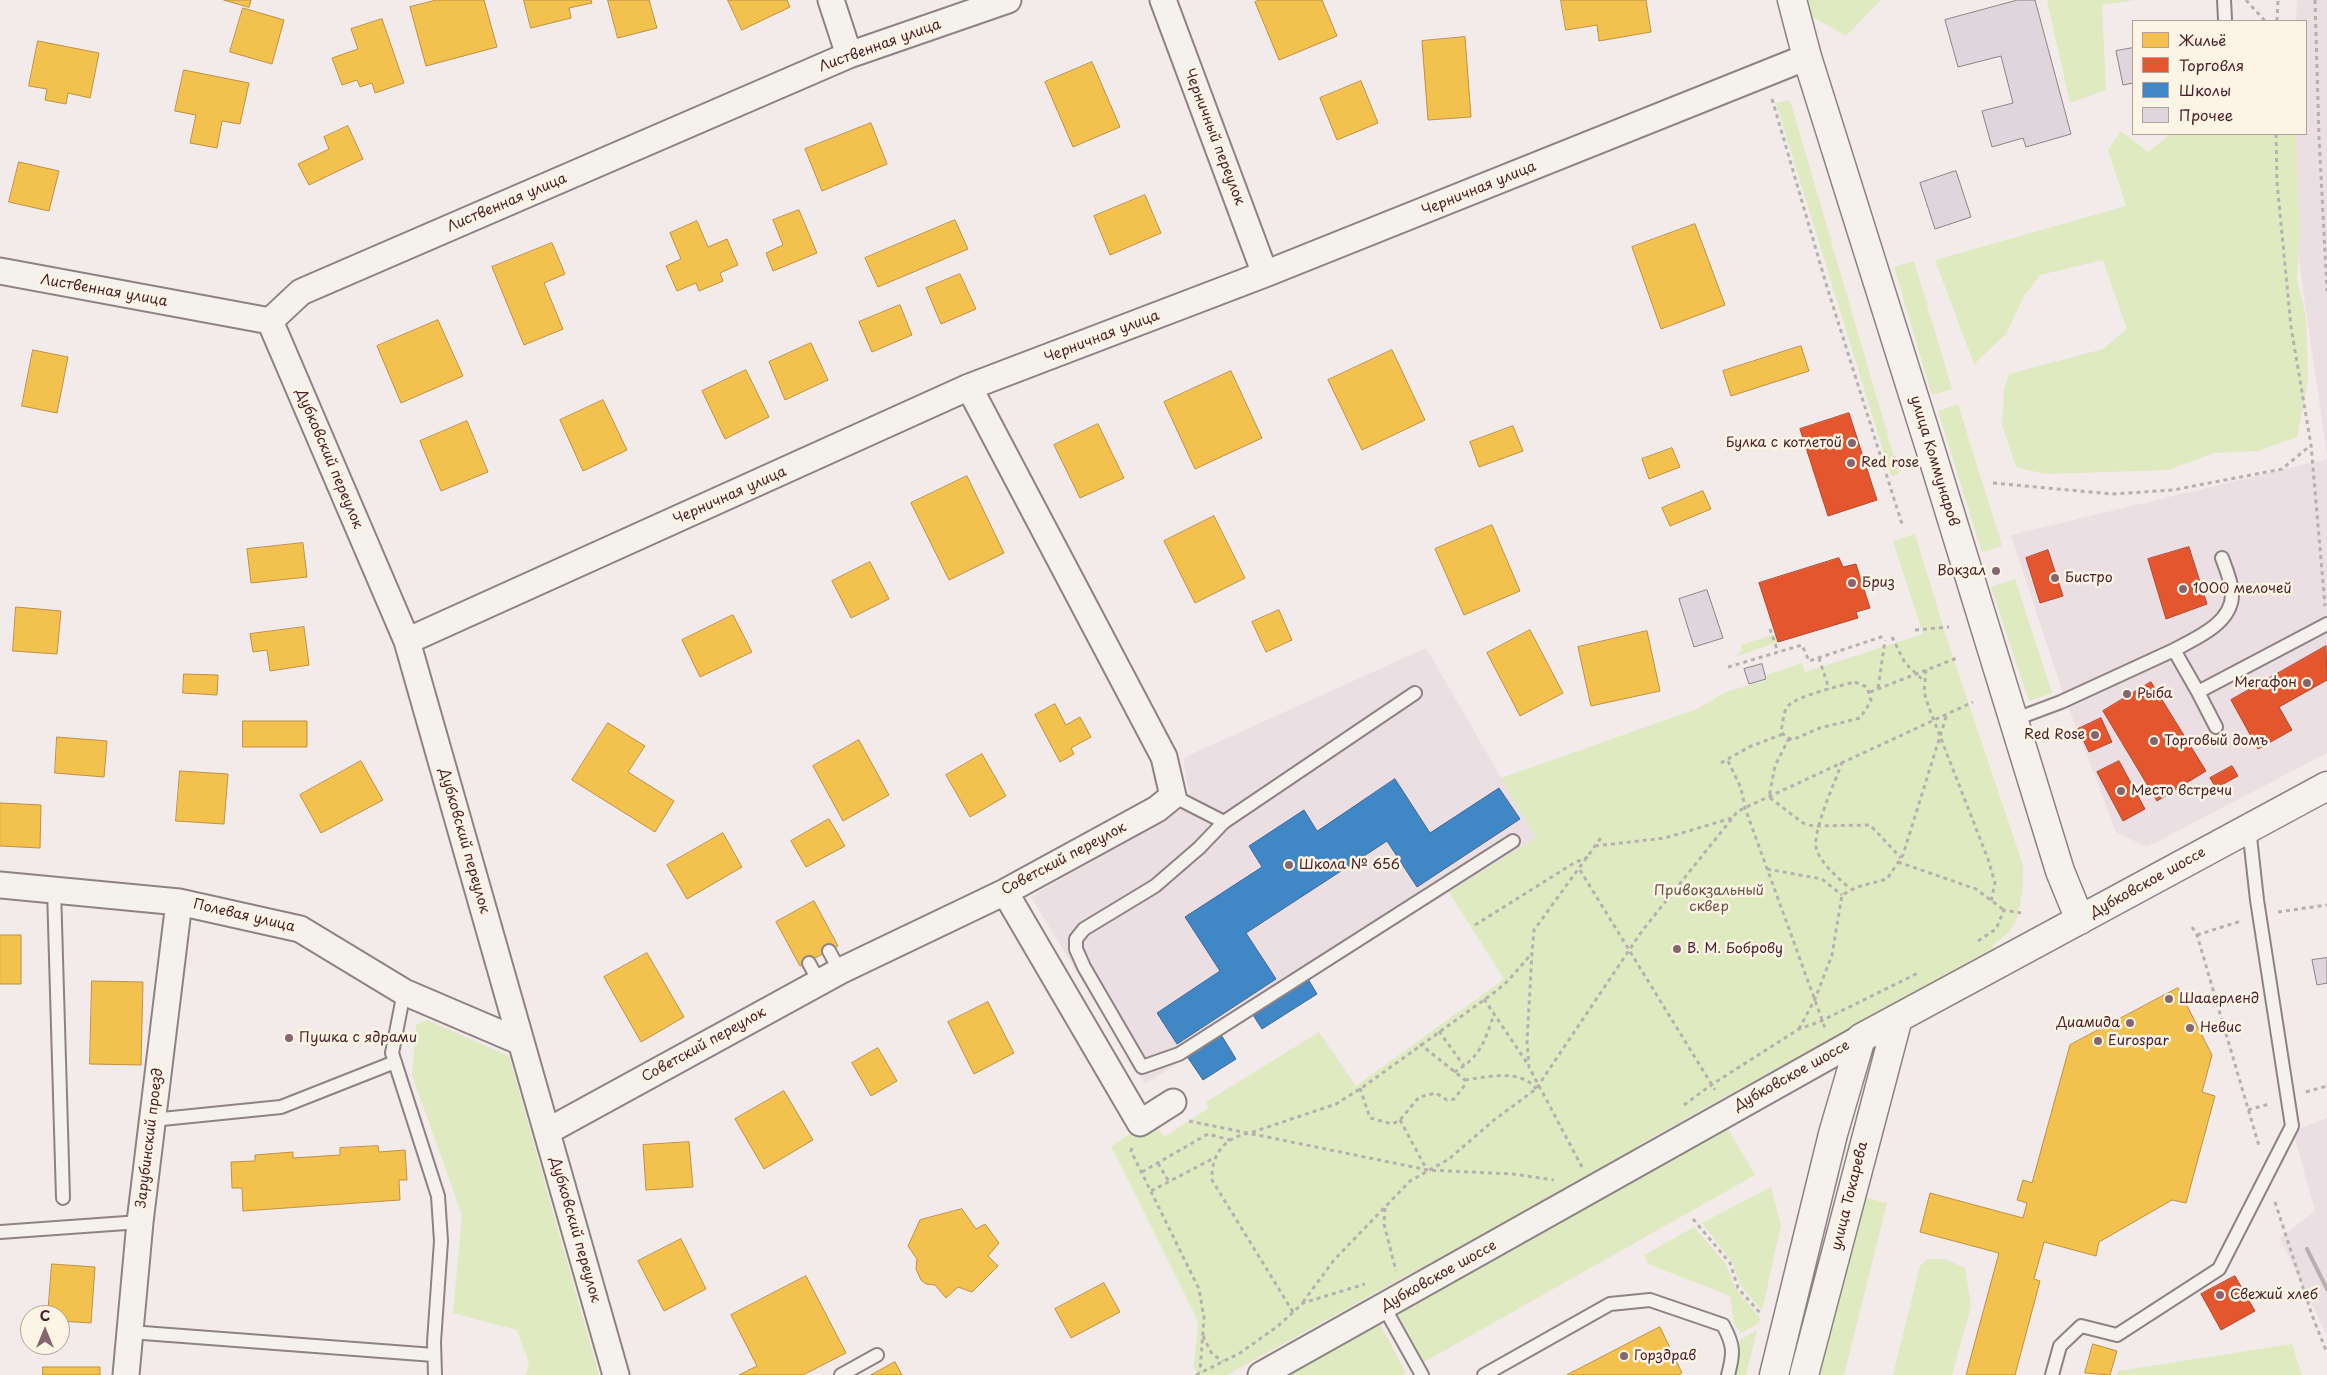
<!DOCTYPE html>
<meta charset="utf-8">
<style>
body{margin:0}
#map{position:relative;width:2327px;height:1375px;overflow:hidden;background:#f2ebea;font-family:"Playpen Sans",sans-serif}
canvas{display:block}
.legend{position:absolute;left:2132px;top:20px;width:175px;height:115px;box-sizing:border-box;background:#fcf5e5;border:1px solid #b59f9b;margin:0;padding:6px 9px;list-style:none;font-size:15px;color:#4a1f2b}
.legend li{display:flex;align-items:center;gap:10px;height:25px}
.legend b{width:25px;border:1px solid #b59f9b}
.north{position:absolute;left:20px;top:1305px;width:50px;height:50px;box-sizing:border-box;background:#fcf5e5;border:1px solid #b59f9b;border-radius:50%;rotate:0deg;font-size:14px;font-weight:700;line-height:20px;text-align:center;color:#4a1f2b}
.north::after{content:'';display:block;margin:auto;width:18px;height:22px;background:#85666e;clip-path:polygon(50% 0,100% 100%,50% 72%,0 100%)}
</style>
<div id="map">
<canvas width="2327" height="1375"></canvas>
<ul class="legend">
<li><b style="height:14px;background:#f2c14e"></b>Жильё</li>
<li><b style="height:14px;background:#e4572e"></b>Торговля</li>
<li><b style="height:14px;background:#3f88c5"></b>Школы</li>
<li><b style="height:14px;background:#dfd5dd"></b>Прочее</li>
</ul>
<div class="north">С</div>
</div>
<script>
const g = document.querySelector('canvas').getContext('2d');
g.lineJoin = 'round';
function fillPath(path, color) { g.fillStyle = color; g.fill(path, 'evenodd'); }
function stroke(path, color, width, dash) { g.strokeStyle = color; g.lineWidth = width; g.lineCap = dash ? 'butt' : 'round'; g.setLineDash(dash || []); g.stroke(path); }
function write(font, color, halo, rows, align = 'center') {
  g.font = font + ' "Playpen Sans",sans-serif'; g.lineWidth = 5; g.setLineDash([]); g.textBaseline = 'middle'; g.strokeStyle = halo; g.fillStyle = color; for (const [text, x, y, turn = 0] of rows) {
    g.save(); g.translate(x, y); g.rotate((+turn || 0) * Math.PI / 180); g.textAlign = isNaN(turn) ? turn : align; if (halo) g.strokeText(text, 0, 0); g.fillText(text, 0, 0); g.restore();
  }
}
const built = new Path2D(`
 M 2297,0 L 2327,0 L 2327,456 L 2294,227 L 2295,134 L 2306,134 L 2306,21 L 2296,21 Z
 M 2327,459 L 2327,753 L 2147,847 L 2116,832 L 2062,690 L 2011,535 Z
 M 1426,648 L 1536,838 L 1221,1035 L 1185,1055 L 1187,1057 L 1145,1084 L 1031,897 L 1163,818 L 1191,805 L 1183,758 Z
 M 2327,1118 L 2327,1336 L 2280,1238 L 2315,1211 L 2293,1131 Z`);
const green = new Path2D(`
 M 1807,0 L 1881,0 L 1846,36 L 1811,16 Z
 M 2047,0 L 2136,0 L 2102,5 L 2106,90 L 2070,103 Z
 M 1790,100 L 1899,474 L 1891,476 L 1776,103 Z
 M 2121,131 L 2148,152 L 2171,134 L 2296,134 L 2300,228 L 2297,279 L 2306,317 L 2308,380 L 2297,437 L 2258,451 L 2213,453 L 2169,470 L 2045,474 L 2016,467 L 2002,425 L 2004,390 L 2009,374 L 2103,349 L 2127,329 L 2103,260 L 2040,275 L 2024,296 L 2006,334 L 1974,364 L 1935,260 L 2126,206 L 2108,150 Z
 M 1914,261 L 1952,389 L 1932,395 L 1894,267 Z
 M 1958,404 L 2002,546 L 1982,552 L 1938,411 Z
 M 1915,534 L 1946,636 L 2023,865 C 2024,879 2021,912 2014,924 C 2010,933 1999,940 1992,946 L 1995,953 L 1726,1096 L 1639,1145 L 1598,1175 L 1462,1249 L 1402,1278 L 1227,1375 L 1198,1375 L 1194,1367 L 1198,1321 L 1111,1146 L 1153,1120 L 1164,1137 L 1209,1108 L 1206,1102 L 1319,1032 L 1356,1086 L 1504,979 L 1449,892 L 1536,838 L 1501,778 L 1697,709 L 1726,692 L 1767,680 L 1766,675 L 1802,663 L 1805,672 L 1923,634 L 1893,541 Z
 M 2015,579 L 2052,693 L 2029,701 L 1991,587 Z
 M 1775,634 L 1778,642 L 1735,657 L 1742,650 L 1741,645 Z
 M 427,1020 L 509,1056 L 599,1375 L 526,1375 L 529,1363 L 517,1330 L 453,1313 L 462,1215 L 412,1075 L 416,1025 Z
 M 1727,1127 L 1755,1175 L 1424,1362 L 1397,1312 Z
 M 1771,1187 L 1781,1225 L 1762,1311 L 1740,1285 L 1732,1262 L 1702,1223 Z
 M 1858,1196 L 1887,1203 L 1844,1375 L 1813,1375 Z
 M 1694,1227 L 1726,1264 L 1736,1289 L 1760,1318 L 1759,1323 L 1741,1333 L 1734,1323 L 1730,1296 L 1648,1264 L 1644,1255 Z
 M 1927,1259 L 1945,1259 L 1965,1268 L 1971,1306 L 1952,1375 L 1893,1375 L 1920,1266 Z
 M 1378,1320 L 1406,1373 L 1402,1375 L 1279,1375 Z
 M 1757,1330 L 1746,1375 L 1735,1375 L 1740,1340 Z
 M 2292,1344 L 2302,1375 L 2117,1375 L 2118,1371 Z`);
const homes = new Path2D(`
 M 224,0 L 251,0 L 249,7 Z
 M 437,0 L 484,0 L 497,47 L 426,66 L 410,7 Z
 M 524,0 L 591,0 L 592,3 L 569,8 L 571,18 L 531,28 Z
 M 608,0 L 649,0 L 657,28 L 618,38 Z
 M 728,0 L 787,0 L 790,7 L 742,30 Z
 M 1260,0 L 1322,0 L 1337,36 L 1279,60 L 1255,2 Z
 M 1561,0 L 1646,0 L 1651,32 L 1599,41 L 1597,25 L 1566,30 Z
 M 243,8 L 284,20 L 272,64 L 230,52 Z
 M 382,19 L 404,83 L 375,93 L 372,83 L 360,87 L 357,80 L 342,85 L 332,58 L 358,49 L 351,29 Z
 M 1465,37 L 1471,117 L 1428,120 L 1422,41 Z
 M 38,41 L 99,53 L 90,98 L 68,93 L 66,104 L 45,100 L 47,89 L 29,86 Z
 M 1092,62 L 1120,127 L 1073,147 L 1045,82 Z
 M 184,70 L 249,83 L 240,124 L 222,121 L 217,148 L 190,143 L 196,115 L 175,111 Z
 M 1361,81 L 1378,123 L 1337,140 L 1320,98 Z
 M 871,123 L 887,164 L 822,191 L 805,149 Z
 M 348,126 L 363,159 L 309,185 L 298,164 L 329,149 L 324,137 Z
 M 19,162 L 59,171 L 49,211 L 9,202 Z
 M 1145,195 L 1161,233 L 1110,255 L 1094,216 Z
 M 799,210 L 817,253 L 773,271 L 766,253 L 783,245 L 773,220 Z
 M 955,220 L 968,249 L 878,287 L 865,258 Z
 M 697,221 L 708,247 L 727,239 L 738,265 L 720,273 L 723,281 L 699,291 L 696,283 L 677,291 L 666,266 L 681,259 L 670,233 Z
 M 1695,224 L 1725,305 L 1661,329 L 1632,247 Z
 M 552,243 L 565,274 L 544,283 L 563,329 L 524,345 L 492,267 Z
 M 960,274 L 976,309 L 941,324 L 926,288 Z
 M 900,305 L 912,335 L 872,352 L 859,322 Z
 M 438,320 L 463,376 L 401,403 L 377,346 Z
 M 811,343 L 828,380 L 785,400 L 769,362 Z
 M 1801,346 L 1809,371 L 1731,396 L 1723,371 Z
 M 33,350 L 68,357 L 57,413 L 22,406 Z
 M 1392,350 L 1425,420 L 1362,450 L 1328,380 Z
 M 746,370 L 769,417 L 725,439 L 702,391 Z
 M 1231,371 L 1262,438 L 1195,469 L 1164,402 Z
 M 603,400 L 627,450 L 583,471 L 560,420 Z
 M 467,421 L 488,472 L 441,491 L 420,441 Z
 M 1098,424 L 1124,478 L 1080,498 L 1054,445 Z
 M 1513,426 L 1523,451 L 1479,467 L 1470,442 Z
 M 1672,448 L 1680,467 L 1649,479 L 1642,459 Z
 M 967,476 L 1004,553 L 949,580 L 911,503 Z
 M 1703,491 L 1711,509 L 1670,526 L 1662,508 Z
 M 1214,516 L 1245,578 L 1195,603 L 1164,541 Z
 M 1492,525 L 1520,591 L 1464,615 L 1435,549 Z
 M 303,543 L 307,577 L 251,583 L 247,549 Z
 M 870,562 L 889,599 L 851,618 L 832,581 Z
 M 16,607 L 61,611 L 57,654 L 13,651 Z
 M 1279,610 L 1292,640 L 1266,652 L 1252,622 Z
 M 733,615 L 752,652 L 700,677 L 682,640 Z
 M 304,627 L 309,665 L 270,671 L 267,650 L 253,652 L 250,634 Z
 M 1530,630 L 1563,693 L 1520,716 L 1487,653 Z
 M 1647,631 L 1660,691 L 1591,706 L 1578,647 Z
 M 184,674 L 218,675 L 217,695 L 183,693 Z
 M 1055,704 L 1066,725 L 1080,717 L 1091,737 L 1071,748 L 1074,754 L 1060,762 L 1035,715 Z
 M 243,721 L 307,721 L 307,747 L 243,747 Z
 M 608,723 L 645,746 L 628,772 L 674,801 L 655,832 L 572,780 Z
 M 57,737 L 107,741 L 104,777 L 55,773 Z
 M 859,740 L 889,795 L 843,821 L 813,766 Z
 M 982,754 L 1006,796 L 970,817 L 946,775 Z
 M 361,761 L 383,800 L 321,833 L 300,795 Z
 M 180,771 L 228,774 L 224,824 L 176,821 Z
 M 0,803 L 41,805 L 40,848 L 0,846 Z
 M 829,819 L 845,846 L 806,867 L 791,841 Z
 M 723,833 L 742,867 L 687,899 L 667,865 Z
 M 814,901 L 838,946 L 800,966 L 776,922 Z
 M 0,935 L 21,935 L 21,984 L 0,984 Z
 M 647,953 L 684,1017 L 641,1042 L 604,977 Z
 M 92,981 L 143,982 L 141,1065 L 90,1064 Z
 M 2178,988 L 2212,1055 L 2202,1092 L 2215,1096 L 2186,1203 L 2172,1200 L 2099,1242 L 2096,1256 L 2044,1242 L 2034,1279 L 2040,1281 L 2015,1375 L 1966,1375 L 1999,1253 L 1920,1232 L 1930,1193 L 2023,1218 L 2027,1203 L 2017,1200 L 2023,1180 L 2032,1183 L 2070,1045 Z
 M 988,1002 L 1014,1053 L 974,1074 L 948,1022 Z
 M 878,1048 L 897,1081 L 871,1096 L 852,1063 Z
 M 784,1091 L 813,1140 L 764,1169 L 735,1119 Z
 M 689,1142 L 693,1187 L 646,1190 L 643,1145 Z
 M 378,1146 L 379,1152 L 405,1150 L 407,1180 L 399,1180 L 400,1200 L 243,1211 L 242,1188 L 232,1188 L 231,1162 L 255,1161 L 255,1155 L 293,1152 L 293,1158 L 340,1155 L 340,1148 Z
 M 962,1209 L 976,1229 L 985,1224 L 999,1243 L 988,1256 L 998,1266 L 972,1292 L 958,1287 L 946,1298 L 935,1285 L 926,1284 L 921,1280 L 916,1269 L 917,1259 L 908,1246 L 920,1220 Z
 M 681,1239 L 706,1289 L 664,1311 L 638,1261 Z
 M 52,1264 L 95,1267 L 91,1323 L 60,1321 L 60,1315 L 48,1315 Z
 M 806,1276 L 846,1353 L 803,1375 L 739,1375 L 757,1366 L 731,1315 Z
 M 1104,1283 L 1120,1312 L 1071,1338 L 1055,1309 Z
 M 1660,1327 L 1682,1373 L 1679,1375 L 1567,1375 Z
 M 2093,1344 L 2117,1351 L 2110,1375 L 2085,1373 Z
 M 895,1362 L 902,1375 L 871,1375 Z
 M 43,1367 L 100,1367 L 100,1375 L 43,1375 Z`);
const shops = new Path2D(`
 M 1849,413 L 1877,500 L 1828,516 L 1800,429 Z
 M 2189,547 L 2207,604 L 2166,619 L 2148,559 Z
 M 2048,550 L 2063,596 L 2040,603 L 2026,558 Z
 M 1839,558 L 1843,567 L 1856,564 L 1870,608 L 1856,612 L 1858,618 L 1778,642 L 1759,583 Z
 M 2326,646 L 2327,680 L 2279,707 L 2292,730 L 2258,749 L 2231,700 Z
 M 2151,682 L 2206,771 L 2157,801 L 2103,711 Z
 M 2101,718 L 2112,742 L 2089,752 L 2078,729 Z
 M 2119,761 L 2145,809 L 2123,821 L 2097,772 Z
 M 2232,766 L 2238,776 L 2216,788 L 2210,778 Z
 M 2235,1276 L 2255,1311 L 2221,1330 L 2201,1294 Z`);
const schools = new Path2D(`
 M 1395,779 L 1430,833 L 1499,788 L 1520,819 L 1417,887 L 1387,841 L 1246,933 L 1276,979 L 1177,1044 L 1157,1013 L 1220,971 L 1185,917 L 1262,867 L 1249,846 L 1304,810 L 1317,831 Z
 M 1308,979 L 1317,994 L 1262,1029 L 1253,1015 Z
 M 1220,1033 L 1236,1059 L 1203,1080 L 1186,1055 Z`);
const building = new Path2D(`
 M 2018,0 L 2035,0 L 2071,134 L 2026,147 L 2023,138 L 1992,147 L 1982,111 L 2013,103 L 2001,56 L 1958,67 L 1945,20 Z
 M 2133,48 L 2133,83 L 2123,85 L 2116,51 Z
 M 1956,171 L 1971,217 L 1935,229 L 1920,183 Z
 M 1707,590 L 1723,638 L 1694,647 L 1679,599 Z
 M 1762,664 L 1766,679 L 1749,684 L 1744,669 Z
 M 2327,958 L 2327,983 L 2317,985 L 2312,960 Z`);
const path = new Path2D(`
 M 2246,0 L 2265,21
 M 2315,0 L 2319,137 L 2327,291
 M 2277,21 L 2278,0
 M 1772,99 L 1827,287 L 1902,524
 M 2276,134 L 2277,182 L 2291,327 L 2311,445 L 2325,606
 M 1993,483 L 2112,494 L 2173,490 L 2282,469 L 2311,445
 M 1770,629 L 1778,652
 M 1915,630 L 1949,627
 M 1892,637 L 1905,663 L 1924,681
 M 1819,658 L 1829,689
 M 1728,667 L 1802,645 L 1809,661 L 1884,636
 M 1926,670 L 1924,692 L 1929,708 L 1988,859 L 1995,883 L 1991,902
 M 1855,682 L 1867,687 L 1871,701 L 1860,718 L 1820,728 L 1792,740 L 1783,734 L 1781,731 C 1783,724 1783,710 1789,705 C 1798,696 1842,685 1855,682 Z
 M 1878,688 L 1885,640
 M 1870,692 L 1957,658
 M 1789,738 L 1775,766 L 1769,797 L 1803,823 L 1813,826 L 1870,825 L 1901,858
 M 1728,761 L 1741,788 L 1745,808 L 1825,1028
 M 1842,762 C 1836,781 1810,834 1817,851 C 1823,866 1839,878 1850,889
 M 1721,763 L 1749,747 L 1783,734
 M 1595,846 L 1665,838 L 1732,818
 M 1898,862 L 1976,889 L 2004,910
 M 1767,869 L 1822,879 L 1842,895
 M 1580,870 L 1715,1090
 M 2278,912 L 2327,905
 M 1475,925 L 1574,863 L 1588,857
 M 2192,927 L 2197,935 L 2259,1146
 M 2197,935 L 2241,921
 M 1978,941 L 1996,929 L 2004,910 L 2021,913
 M 1484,999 L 1529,1066
 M 1799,1029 L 1815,999 L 1832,955 L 1842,895 L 1857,887 L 1887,879 L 1903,855 L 1947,714
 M 1439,1031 L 1464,1066
 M 1454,1072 C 1480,1058 1485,1041 1494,1014
 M 1465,1080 C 1486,1077 1521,1068 1536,1089
 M 1360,1088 L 1370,1118 L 1392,1124 L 1400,1120 L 1419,1097 L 1436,1093 L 1447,1100 L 1454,1099 L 1465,1085 L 1465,1080 L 1420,1044
 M 2306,1092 L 2327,1086
 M 1684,1105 L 1711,1085 L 1799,1029 L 1819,1022 L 1920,972
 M 2248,1110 L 2269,1104
 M 1400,1120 L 1427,1170
 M 1189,1121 L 1428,1170 L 1513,1174 L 1554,1180
 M 1132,1148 L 1131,1151 L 1199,1289 L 1204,1318 L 1200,1372
 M 1158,1163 L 1169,1182
 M 1582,1167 L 1529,1067 L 1527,1042 L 1532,953 L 1534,930 L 1603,835
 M 1142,1172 L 1208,1134 L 1230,1140
 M 1151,1191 L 1214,1158
 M 2275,1202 L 2312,1315 L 2327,1353
 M 1385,1208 L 1384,1224 L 1396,1271
 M 1693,1219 L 1730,1263 L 1738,1288 L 1761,1314
 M 1303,1302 L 1334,1260 L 1410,1181 L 1449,1159 L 1494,1120 L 1536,1089 L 1642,931 L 1738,811 L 1973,702
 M 1293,1312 L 1212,1180 C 1211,1154 1225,1137 1250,1133 L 1336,1104 L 1363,1087 L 1495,992 L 1508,981 L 1532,953
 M 1203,1336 L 1212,1354 L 1223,1361
 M 1196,1375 L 1240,1353 L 1278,1326 L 1303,1303 L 1365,1284`);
const lane = new Path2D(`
 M 2224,0 L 2225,19
 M 2174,650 C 2196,638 2234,623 2232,592 C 2231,580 2226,569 2222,558
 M 2198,692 L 2216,727
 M 2013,720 L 2061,702 L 2174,650 L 2198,692 L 2327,624
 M 1173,796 L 1224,822 L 1415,693
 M 1224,822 L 1199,848 L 1155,886 L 1084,929 L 1076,939 L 1076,949 L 1084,967 L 1142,1067 L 1179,1054 L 1513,841
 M 54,889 L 63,1198
 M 829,951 L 840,971
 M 809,963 L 819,982
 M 404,992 L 392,1053 L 438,1196 L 441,1241 L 434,1342 L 435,1375
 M 152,1120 L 281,1107 L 395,1062
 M 0,1232 L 140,1222
 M 1384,1307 L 1422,1375
 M 130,1332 L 434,1355
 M 841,1375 L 877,1355
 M 1484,1375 L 1610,1304 L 1650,1300 L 1723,1325 C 1734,1345 1734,1353 1728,1375
 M 2052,1375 L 2060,1346 L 2081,1326 L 2117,1335 L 2219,1269 L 2292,1126 L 2257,900 L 2249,828`);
const street = new Path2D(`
 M 831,0 L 849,55
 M 1163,0 L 1265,274
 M 0,271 L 270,321 L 301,292 L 849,55 L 1008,0
 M 270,321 L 407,641 L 616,1375
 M 407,641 L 969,387 L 1265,274 L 1807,57
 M 0,885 L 179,902 L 300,929 L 404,992 L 521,1042
 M 1005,892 L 1140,1123 L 1173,1102
 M 548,1131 L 840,971 L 1005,892 L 1157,809 L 1173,796 L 1164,757 L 969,387
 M 126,1375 L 140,1222 L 179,902
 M 1261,1375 L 1861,1038`);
const secondary = new Path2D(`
 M 1792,0 L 1807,57 L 1930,448 L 2060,871 L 2080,920
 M 1774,1375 L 1833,1134 L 1861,1038 L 2327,786
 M 1804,1375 L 1898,1018`);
const rail = new Path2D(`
 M 2307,1249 L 2327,1289`);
const markers = [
 [1852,443,5,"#85666e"],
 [1851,463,5,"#85666e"],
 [1996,571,5,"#85666e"],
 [2055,578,5,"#85666e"],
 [1852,583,5,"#85666e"],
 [2183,589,5,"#85666e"],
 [2307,683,5,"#85666e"],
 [2127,694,5,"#85666e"],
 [2095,735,5,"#85666e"],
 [2154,741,5,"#85666e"],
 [2121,791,5,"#85666e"],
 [1289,865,5,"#85666e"],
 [1677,949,5,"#85666e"],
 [2169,999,5,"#85666e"],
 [2130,1023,5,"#85666e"],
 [2190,1028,5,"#85666e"],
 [289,1038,5,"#85666e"],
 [2098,1041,5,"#85666e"],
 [2220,1295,5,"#85666e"],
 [1624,1356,5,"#85666e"]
];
const streetNames = [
 ["Лиственная улица",880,46,-20],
 ["Черничный переулок",1214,137,69],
 ["Черничная улица",1479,189,-22],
 ["Лиственная улица",507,203,-23],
 ["Лиственная улица",104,291,10],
 ["Черничная улица",1102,337,-21],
 ["Дубковский переулок",329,459,67],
 ["улица Коммунаров",1934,461,73],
 ["Черничная улица",730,496,-24],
 ["Дубковский переулок",464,841,74],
 ["Советский переулок",1064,859,-28],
 ["Дубковское шоссе",2148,883,-29],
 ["Полевая улица",244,916,13],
 ["Советский переулок",704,1045,-29],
 ["Дубковское шоссе",1792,1076,-29],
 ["Зарубинский проезд",150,1138,-83],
 ["улица Токарева",1850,1196,-76],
 ["Дубковский переулок",575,1230,74],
 ["Дубковское шоссе",1439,1276,-29]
];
const poiNames = [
 ["Булка с котлетой",1842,443,"right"],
 ["Red rose",1861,463],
 ["Вокзал",1986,571,"right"],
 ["Бистро",2065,578],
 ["Бриз",1862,583],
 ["1000 мелочей",2193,589],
 ["Мегафон",2297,683,"right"],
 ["Рыба",2137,694],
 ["Red Rose",2085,735,"right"],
 ["Торговый домъ",2164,741],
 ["Место встречи",2131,791],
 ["Школа № 656",1299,865],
 ["В. М. Боброву",1687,949],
 ["Шааерленд",2179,999],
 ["Диамида",2120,1023,"right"],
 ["Невис",2200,1028],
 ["Пушка с ядрами",299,1038],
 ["Eurospar",2108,1041],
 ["Свежий хлеб",2230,1295],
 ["Горздрав",1634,1356]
];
const parkNames = [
 ["Привокзальный",1709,891],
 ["сквер",1709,907]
];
fillPath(built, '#ecdfe4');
fillPath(green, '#dfeac1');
fillPath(homes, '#f2c14e');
stroke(homes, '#c09044', 1);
fillPath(shops, '#e4572e');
stroke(shops, '#b6462d', 1);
fillPath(schools, '#3f88c5');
stroke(schools, '#426897', 1);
fillPath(building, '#dfd5dd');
stroke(building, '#8e8284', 1);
stroke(lane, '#8e8284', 16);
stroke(street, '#8e8284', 29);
stroke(secondary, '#8e8284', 31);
stroke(path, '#b7b0ae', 3, [4, 4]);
stroke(lane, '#f5f1ec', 12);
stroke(street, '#f5f1ec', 25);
stroke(secondary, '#f5f1ec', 28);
stroke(rail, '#b7b0ae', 4);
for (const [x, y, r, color] of markers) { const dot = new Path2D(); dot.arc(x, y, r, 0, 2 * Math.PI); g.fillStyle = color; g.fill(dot); stroke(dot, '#fcf5e5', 2); }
write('14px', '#4a1f2b', '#fcf5e5', streetNames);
write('14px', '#4a1f2b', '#fcf5e5', poiNames, 'left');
write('14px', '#6b5248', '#fcf5e5', parkNames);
</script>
